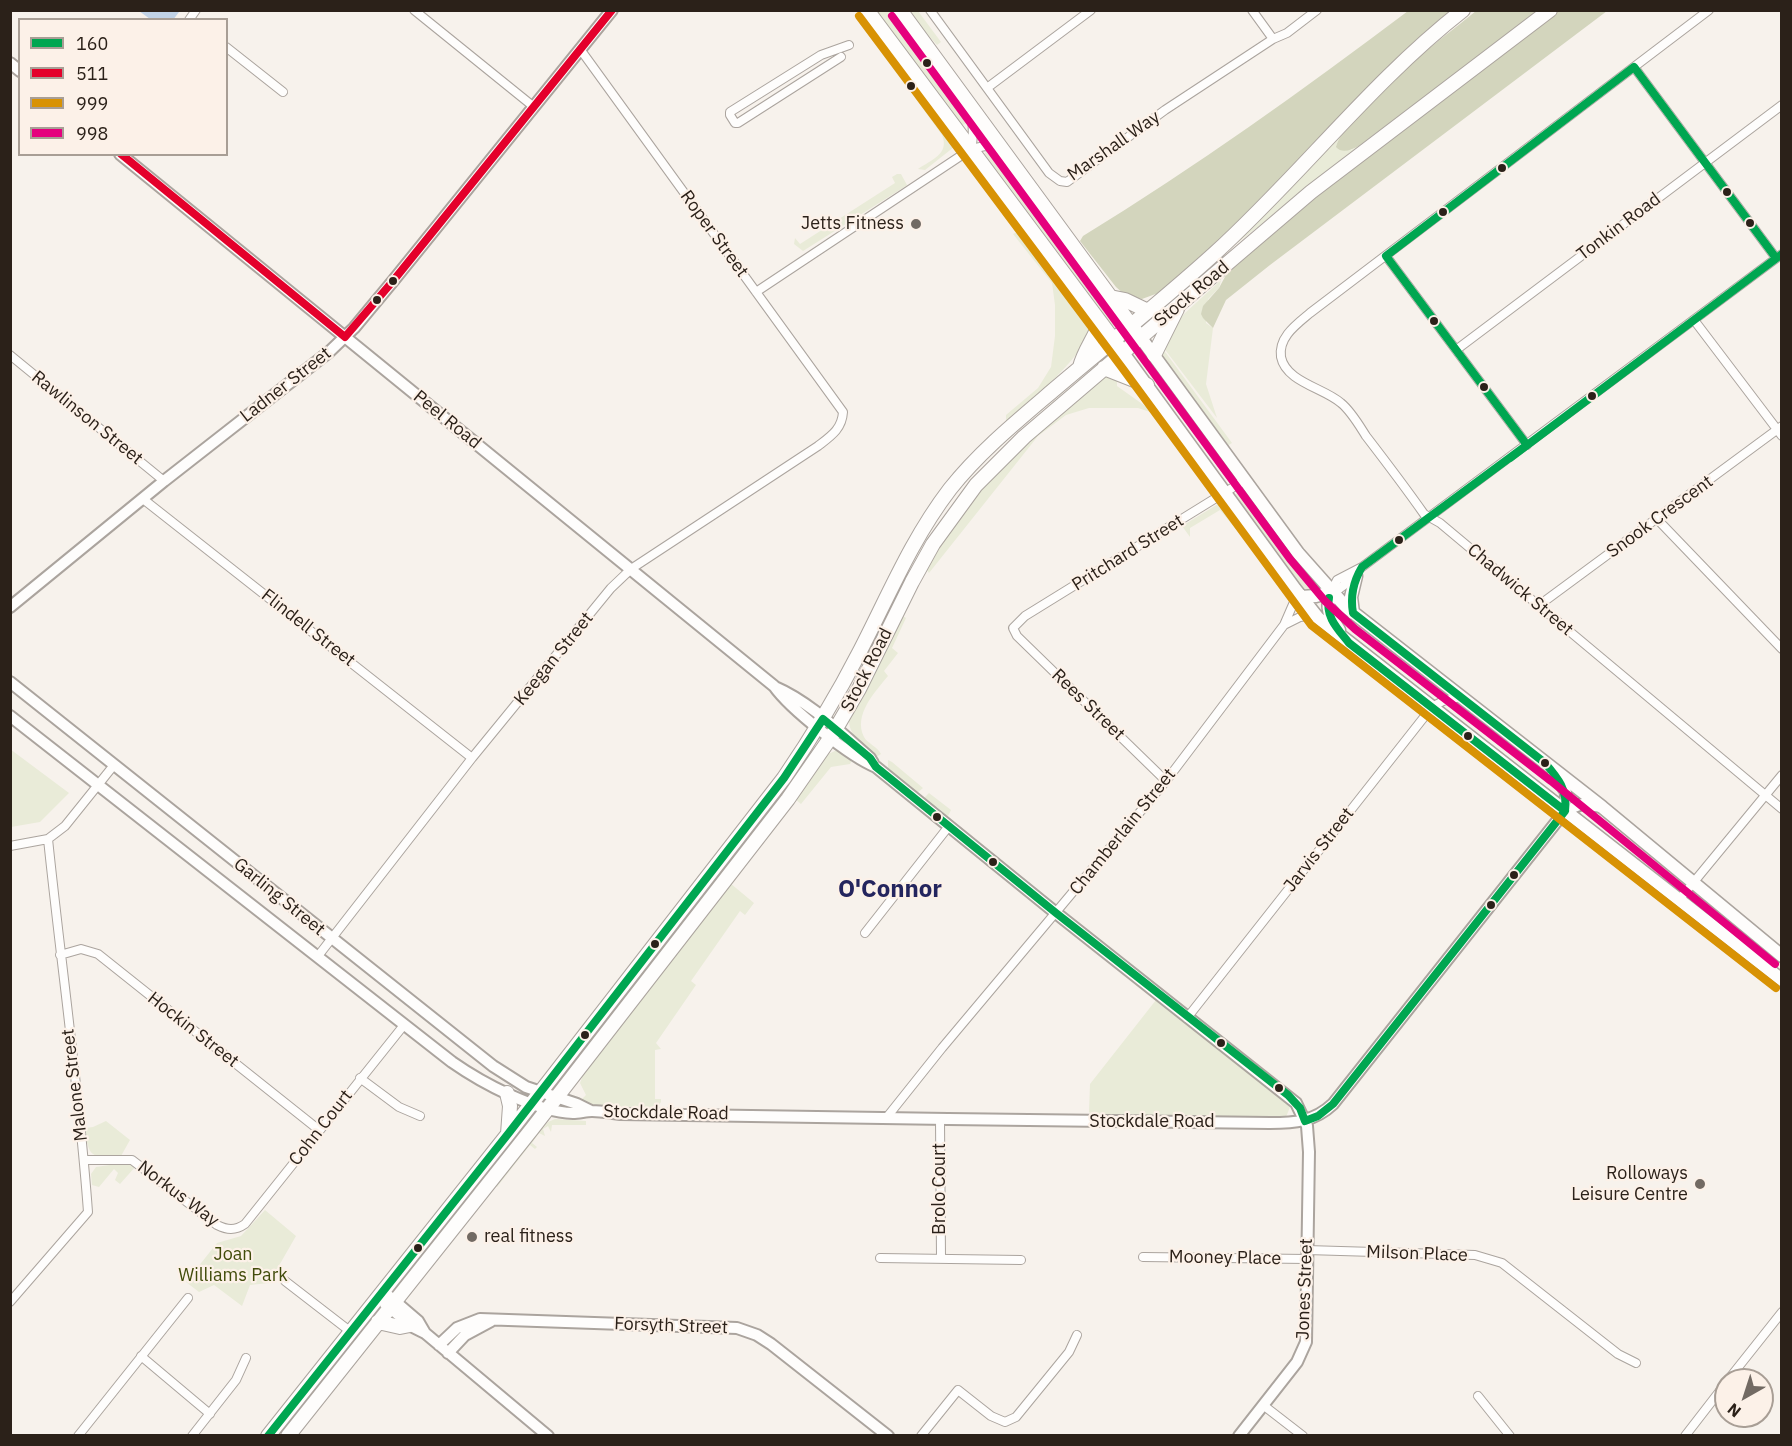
<!DOCTYPE html>
<style>
body{margin:0}
#map{position:relative;width:1792px;height:1446px;overflow:hidden;background:#f7f2ec;font-family:"IBM Plex Sans",sans-serif}
canvas{display:block}
.frame{position:absolute;inset:0;border:12px solid #2b2119;pointer-events:none}
.legend{position:absolute;left:18px;top:18px;width:210px;height:138px;box-sizing:border-box;background:#fcf1e8;border:2px solid #a89e95;margin:0;padding:8px 10px;list-style:none;font-size:18px;color:#2b2119}
.legend li{display:flex;align-items:center;gap:12px;height:30px}
.legend b{width:30px;border:2px solid #a89e95}
.north{position:absolute;left:1714px;top:1368px;width:60px;height:60px;box-sizing:border-box;background:#fcf1e8;border:2px solid #a89e95;border-radius:50%;rotate:219deg;font-size:16px;font-weight:700;line-height:24px;text-align:center;color:#2b2119}
.north::after{content:'';display:block;margin:auto;width:21px;height:27px;background:#726a63;clip-path:polygon(50% 0,100% 100%,50% 72%,0 100%)}
</style>
<div id="map">
<canvas width="1792" height="1446"></canvas>
<div class="frame"></div>
<ul class="legend">
<li><b style="height:8px;background:#00a651"></b>160</li>
<li><b style="height:8px;background:#e4002b"></b>511</li>
<li><b style="height:8px;background:#d89204"></b>999</li>
<li><b style="height:8px;background:#e5007d"></b>998</li>
</ul>
<div class="north">N</div>
</div>
<script>
const g = document.querySelector('canvas').getContext('2d');
g.lineJoin = 'round';
function fillPath(path, color) { g.fillStyle = color; g.fill(path, 'evenodd'); }
function stroke(path, color, width, dash) { g.strokeStyle = color; g.lineWidth = width; g.lineCap = dash ? 'butt' : 'round'; g.setLineDash(dash || []); g.stroke(path); }
function write(font, color, halo, rows, align = 'center') {
  g.font = font + ' "IBM Plex Sans",sans-serif'; g.lineWidth = 4.5; g.setLineDash([]); g.textBaseline = 'middle'; g.strokeStyle = halo; g.fillStyle = color; for (const [text, x, y, turn = 0] of rows) {
    g.save(); g.translate(x, y); g.rotate((+turn || 0) * Math.PI / 180); g.textAlign = isNaN(turn) ? turn : align; if (halo) g.strokeText(text, 0, 0); g.fillText(text, 0, 0); g.restore();
  }
}
const green = new Path2D(`
 M 874,11 L 894,11 L 924,58 L 969,121 L 960,127 Z
 M 906,11 L 918,11 L 941,42 L 937,45 Z
 M 861,16 L 908,82 L 906,86 L 858,21 L 857,19 Z
 M 908,88 L 932,112 L 954,147 L 925,170 L 918,169 C 931,160 950,154 942,135 Z
 M 1362,108 L 1342,134 L 1351,150 L 1359,146 L 1354,151 L 1231,248 L 1229,247 Z
 M 987,151 C 1014,165 1025,195 1041,219 C 1064,252 1089,283 1112,315 L 1117,323 L 1113,326 L 1108,321 L 981,156 Z
 M 897,174 L 901,174 L 907,185 L 906,186 L 803,251 L 794,244 L 795,238 L 800,244 L 895,183 L 892,177 Z
 M 1015,233 L 1018,233 C 1024,241 1030,252 1038,258 C 1043,262 1049,264 1053,269 C 1064,282 1088,310 1089,327 C 1090,352 1026,406 1006,422 L 1006,415 L 1038,388 L 1051,367 L 1055,336 L 1055,305 L 1052,283 L 1013,234 Z
 M 1221,280 L 1219,288 L 1208,299 L 1206,323 L 1213,328 L 1206,384 L 1217,418 L 1163,347 L 1178,321 L 1185,313 Z
 M 1161,348 L 1166,353 L 1232,443 L 1227,446 L 1165,361 L 1161,355 Z
 M 1107,375 L 1117,375 L 1117,386 L 1155,413 L 1173,437 L 1168,436 L 1150,412 L 1138,408 L 1089,408 L 1066,415 L 1038,436 L 929,573 L 925,568 C 940,542 957,515 977,492 C 1015,447 1062,412 1107,375 Z
 M 1237,493 L 1255,503 L 1322,589 L 1312,593 L 1302,591 L 1234,496 Z
 M 1218,504 L 1226,507 L 1248,537 L 1244,539 L 1220,510 L 1190,528 L 1190,537 L 1182,526 Z
 M 901,615 L 906,618 L 892,648 L 898,653 L 884,671 L 888,676 C 875,692 853,715 864,737 C 868,744 877,746 881,754 L 876,757 C 864,747 848,735 849,719 Z
 M 10,749 L 69,793 L 40,822 L 11,827 Z
 M 837,750 L 852,756 L 852,760 L 850,764 L 831,767 L 801,804 L 795,799 L 826,755 Z
 M 888,760 L 892,762 L 923,788 L 916,794 L 912,791 L 888,769 Z
 M 929,793 L 951,810 L 948,816 L 941,815 L 943,812 L 937,807 L 935,810 L 925,801 L 924,798 Z
 M 730,883 L 754,903 L 745,915 L 740,911 L 691,981 L 696,985 L 656,1043 L 661,1049 L 655,1050 L 655,1099 L 661,1099 L 661,1102 L 656,1109 C 632,1108 602,1111 581,1100 L 586,1095 L 580,1083 L 582,1078 L 579,1076 Z
 M 1156,1000 L 1288,1102 L 1290,1107 L 1286,1117 L 1092,1115 L 1089,1112 L 1090,1084 Z
 M 555,1119 L 586,1121 L 586,1125 L 552,1125 L 551,1132 L 548,1126 L 543,1129 L 545,1136 L 539,1133 L 532,1143 L 537,1147 L 535,1149 L 530,1145 L 497,1187 L 493,1184 L 539,1126 L 543,1128 L 548,1122 Z
 M 106,1121 L 130,1140 L 121,1156 C 93,1158 88,1159 85,1128 L 93,1127 Z
 M 123,1163 L 136,1166 L 120,1184 L 115,1180 L 118,1173 L 114,1169 L 99,1187 L 92,1185 L 91,1174 L 96,1167 Z
 M 265,1210 L 296,1236 L 269,1283 L 250,1285 L 242,1306 L 214,1285 L 199,1292 L 186,1282 L 217,1243 L 241,1236 Z`);
const forest = new Path2D(`
 M 1408,11 L 1454,11 L 1250,211 L 1185,273 L 1161,292 L 1142,299 L 1126,296 L 1116,287 L 1080,241 L 1083,236 C 1196,167 1303,90 1408,11 Z
 M 1476,11 L 1539,11 L 1359,146 C 1351,150 1342,154 1336,147 C 1350,105 1441,40 1476,11 Z
 M 1558,11 L 1607,11 L 1270,265 L 1226,300 L 1213,328 L 1203,318 L 1201,314 L 1203,306 L 1219,288 L 1227,273 L 1317,194 Z`);
const water = new Path2D(`
 M 177,10 L 179,12 L 173,20 L 150,19 L 139,11 Z`);
const street = new Path2D(`
 M 414,10 L 534,107
 M 930,10 L 1049,173 L 1060,181 L 1067,182 L 1165,110 L 1273,39 L 1287,33 L 1317,10
 M 1252,10 L 1273,39
 M 1709,10 L 1310,313 C 1297,324 1278,337 1281,357 C 1286,382 1324,388 1341,403 C 1351,411 1359,425 1366,436 C 1386,462 1405,487 1424,514 L 1440,523 L 1782,809
 M 189,20 L 196,10
 M 226,47 L 283,92
 M 841,57 L 738,123 L 735,123 L 730,115 L 730,112 L 821,55 L 849,45
 M 1634,67 L 1776,258
 M 987,88 L 1091,10
 M 971,149 C 975,135 971,123 973,109
 M 1386,256 L 1527,445
 M 756,292 L 971,149 L 985,146 L 1001,149
 M 1694,320 L 1782,436
 M 1456,350 L 1782,105
 M 10,355 L 164,481
 M 143,499 L 472,758
 M 1657,519 L 1782,649
 M 1331,592 L 1337,580 L 1362,567 L 1782,254
 M 1331,592 L 1339,589 L 1355,577
 M 1538,606 L 1782,426
 M 1284,625 L 1300,617 L 1315,615
 M 1166,781 L 1017,636 L 1013,628 L 1025,616 L 1245,480
 M 10,846 L 48,839 L 65,826 L 114,765
 M 1679,900 L 1782,775
 M 865,933 L 949,826
 M 60,955 L 81,949 L 98,954 L 319,1130
 M 318,956 L 472,758 L 611,588 L 631,569 L 818,446 C 831,436 842,429 843,412 L 580,49
 M 1187,1018 L 1432,707 L 1443,701 L 1460,697
 M 360,1078 L 399,1107 L 420,1116
 M 887,1117 L 942,1048 L 1166,781 L 1284,625 L 1294,602 L 1295,589
 M 940,1119 L 941,1258
 M 84,1160 L 132,1160 L 217,1225 C 227,1230 235,1231 245,1224 L 404,1025
 M 1307,1250 L 1475,1255 L 1502,1263 L 1618,1354 L 1636,1363
 M 1143,1257 L 1307,1259
 M 880,1258 L 1021,1260
 M 285,1281 L 351,1332
 M 10,1302 L 88,1212 C 79,1088 61,964 48,839
 M 141,1356 L 210,1414
 M 1728,1380 L 1782,1312
 M 1478,1396 L 1510,1436
 M 1263,1405 L 1303,1436
 M 78,1436 L 188,1298
 M 192,1436 L 236,1380 L 246,1358
 M 921,1436 L 958,1390 L 991,1416 L 1005,1422 L 1016,1417 L 1069,1352 L 1077,1335
 M 1685,1436 L 1726,1383`);
const secondary = new Path2D(`
 M 10,63 L 20,71
 M 120,154 L 774,686 C 790,709 851,757 876,767 L 1056,913 L 1296,1103 L 1307,1126 L 1309,1152 L 1306,1342 L 1297,1362 L 1239,1436
 M 10,607 L 164,481 L 329,352 L 354,328 L 393,281 L 612,10
 M 10,682 L 493,1066 L 526,1087 L 577,1104 L 591,1111
 M 775,687 C 810,702 841,733 870,758 L 873,763
 M 10,716 L 452,1062 C 482,1083 536,1112 573,1113 C 579,1113 586,1111 592,1111 C 601,1111 611,1113 620,1114 C 837,1116 1053,1122 1270,1123 C 1294,1123 1314,1122 1333,1104 L 1565,811 L 1566,792 L 1553,773
 M 1565,811 L 1582,804 L 1602,807
 M 383,1291 L 418,1321 L 425,1333
 M 385,1304 L 413,1327 L 425,1333 L 548,1436
 M 439,1345 L 457,1328 L 480,1319 L 737,1328 L 757,1335 L 771,1344 L 888,1436
 M 448,1353 L 465,1335 L 491,1321`);
const primary = new Path2D(`
 M 1141,338 L 1298,553 L 1346,607 L 1602,807 L 1782,956
 M 1123,353 L 1295,589 L 1318,618 L 1782,980
 M 1331,592 C 1325,608 1330,616 1339,630
 M 1301,597 L 1316,596 L 1331,592
 M 1353,613 L 1351,597 L 1356,576`);
const highway = new Path2D(`
 M 867,10 L 1118,346
 M 900,10 L 1136,332
 M 1110,297 L 1125,300 L 1148,311
 M 1154,355 L 1177,309
 M 1080,367 C 1084,351 1094,339 1100,323
 M 1104,368 L 1147,385
 M 507,1093 L 510,1106 L 508,1134
 M 378,1322 L 400,1327 L 410,1325
 M 268,1436 L 508,1134 L 784,778 C 812,737 837,696 859,653 C 888,597 911,540 950,489 C 977,455 1010,427 1043,399 C 1100,350 1159,304 1214,254 C 1300,176 1371,82 1463,10
 M 288,1436 L 532,1129 L 788,799 L 831,737 L 859,689 L 912,582 L 933,544 L 976,485 L 1024,437 L 1311,192 L 1550,10`);
const bus1 = new Path2D(`
 M 1527,445 L 1386,256 L 1634,67 L 1776,258
 M 1510,458 L 1782,254
 M 1329,598 C 1325,617 1338,629 1349,643 L 1565,811
 M 1305,1121 L 1318,1116 L 1333,1104 L 1565,811 C 1568,790 1558,778 1545,763 L 1353,613 C 1350,596 1353,582 1362,567 L 1527,445
 M 268,1436 L 508,1134 L 784,778 L 823,719 L 870,758 L 876,767 L 1056,913 L 1288,1095 L 1300,1108 L 1305,1121`);
const bus2 = new Path2D(`
 M 121,154 L 345,337
 M 345,337 L 393,281 L 612,10`);
const bus3 = new Path2D(`
 M 859,16 L 1123,369 L 1311,625 L 1776,988`);
const bus4 = new Path2D(`
 M 892,16 L 1290,559 L 1325,601 L 1355,629 L 1551,781 L 1775,964`);
const markers = [
 [927,63,5,"#2b2119"],
 [911,86,5,"#2b2119"],
 [1502,168,5,"#2b2119"],
 [1727,192,5,"#2b2119"],
 [1443,212,5,"#2b2119"],
 [1750,223,5,"#2b2119"],
 [916,224,6,"#726a63"],
 [393,281,5,"#2b2119"],
 [377,300,5,"#2b2119"],
 [1434,321,5,"#2b2119"],
 [1484,387,5,"#2b2119"],
 [1592,396,5,"#2b2119"],
 [1399,540,5,"#2b2119"],
 [1468,736,5,"#2b2119"],
 [1545,763,5,"#2b2119"],
 [937,817,5,"#2b2119"],
 [993,862,5,"#2b2119"],
 [1514,875,5,"#2b2119"],
 [1491,905,5,"#2b2119"],
 [655,944,5,"#2b2119"],
 [585,1035,5,"#2b2119"],
 [1221,1043,5,"#2b2119"],
 [1279,1088,5,"#2b2119"],
 [1700,1184,6,"#726a63"],
 [472,1237,6,"#726a63"],
 [418,1248,5,"#2b2119"]
];
const streetNames = [
 ["Marshall Way",1114,146,-35],
 ["Tonkin Road",1619,227,-37],
 ["Roper Street",714,234,54],
 ["Stock Road",1192,294,-40],
 ["Ladner Street",286,385,-38],
 ["Rawlinson Street",87,418,39],
 ["Peel Road",447,420,39],
 ["Snook Crescent",1660,517,-36],
 ["Pritchard Street",1128,553,-32],
 ["Chadwick Street",1520,590,40],
 ["Flindell Street",308,628,38],
 ["Keegan Street",554,659,-51],
 ["Stock Road",867,670,-63],
 ["Rees Street",1088,705,44],
 ["Chamberlain Street",1123,832,-51],
 ["Jarvis Street",1319,850,-52],
 ["Garling Street",279,897,39],
 ["Hockin Street",193,1030,38],
 ["Malone Street",75,1085,-97],
 ["Stockdale Road",666,1113,1],
 ["Stockdale Road",1152,1122],
 ["Cohn Court",321,1128,-52],
 ["Brolo Court",940,1189,-90],
 ["Norkus Way",178,1194,37],
 ["Milson Place",1417,1254,2],
 ["Mooney Place",1225,1258,1],
 ["Jones Street",1305,1289,-88],
 ["Forsyth Street",671,1326,2]
];
const poiNames = [
 ["Jetts Fitness",904,224],
 ["Rolloways",1688,1174],
 ["Leisure Centre",1688,1195],
 ["real fitness",484,1237,"left"]
];
const parkNames = [
 ["Joan",233,1255],
 ["Williams Park",233,1276]
];
const districtNames = [
 ["O'Connor",890,890]
];
fillPath(green, '#e9ebd8');
fillPath(forest, '#d3d5bd');
fillPath(water, '#c0d2e6');
stroke(street, '#aba49e', 10);
stroke(secondary, '#aba49e', 14);
stroke(primary, '#aba49e', 15);
stroke(highway, '#aba49e', 16);
stroke(street, '#fefdfc', 8);
stroke(secondary, '#fefdfc', 10);
stroke(primary, '#fefdfc', 12);
stroke(highway, '#fefdfc', 14);
stroke(bus1, '#00a651', 8);
stroke(bus2, '#e4002b', 8);
stroke(bus3, '#d89204', 8);
stroke(bus4, '#e5007d', 8);
for (const [x, y, r, color] of markers) { const dot = new Path2D(); dot.arc(x, y, r, 0, 2 * Math.PI); g.fillStyle = color; g.fill(dot); stroke(dot, '#fcf1e8', 2); }
write('18px', '#2b2119', '#fcf1e8', streetNames);
write('18px', '#2b2119', '#fcf1e8', poiNames, 'right');
write('18px', '#414b0a', '#fcf1e8', parkNames);
write('bold 24px', '#24255e', '#fcf1e8', districtNames);
</script>
